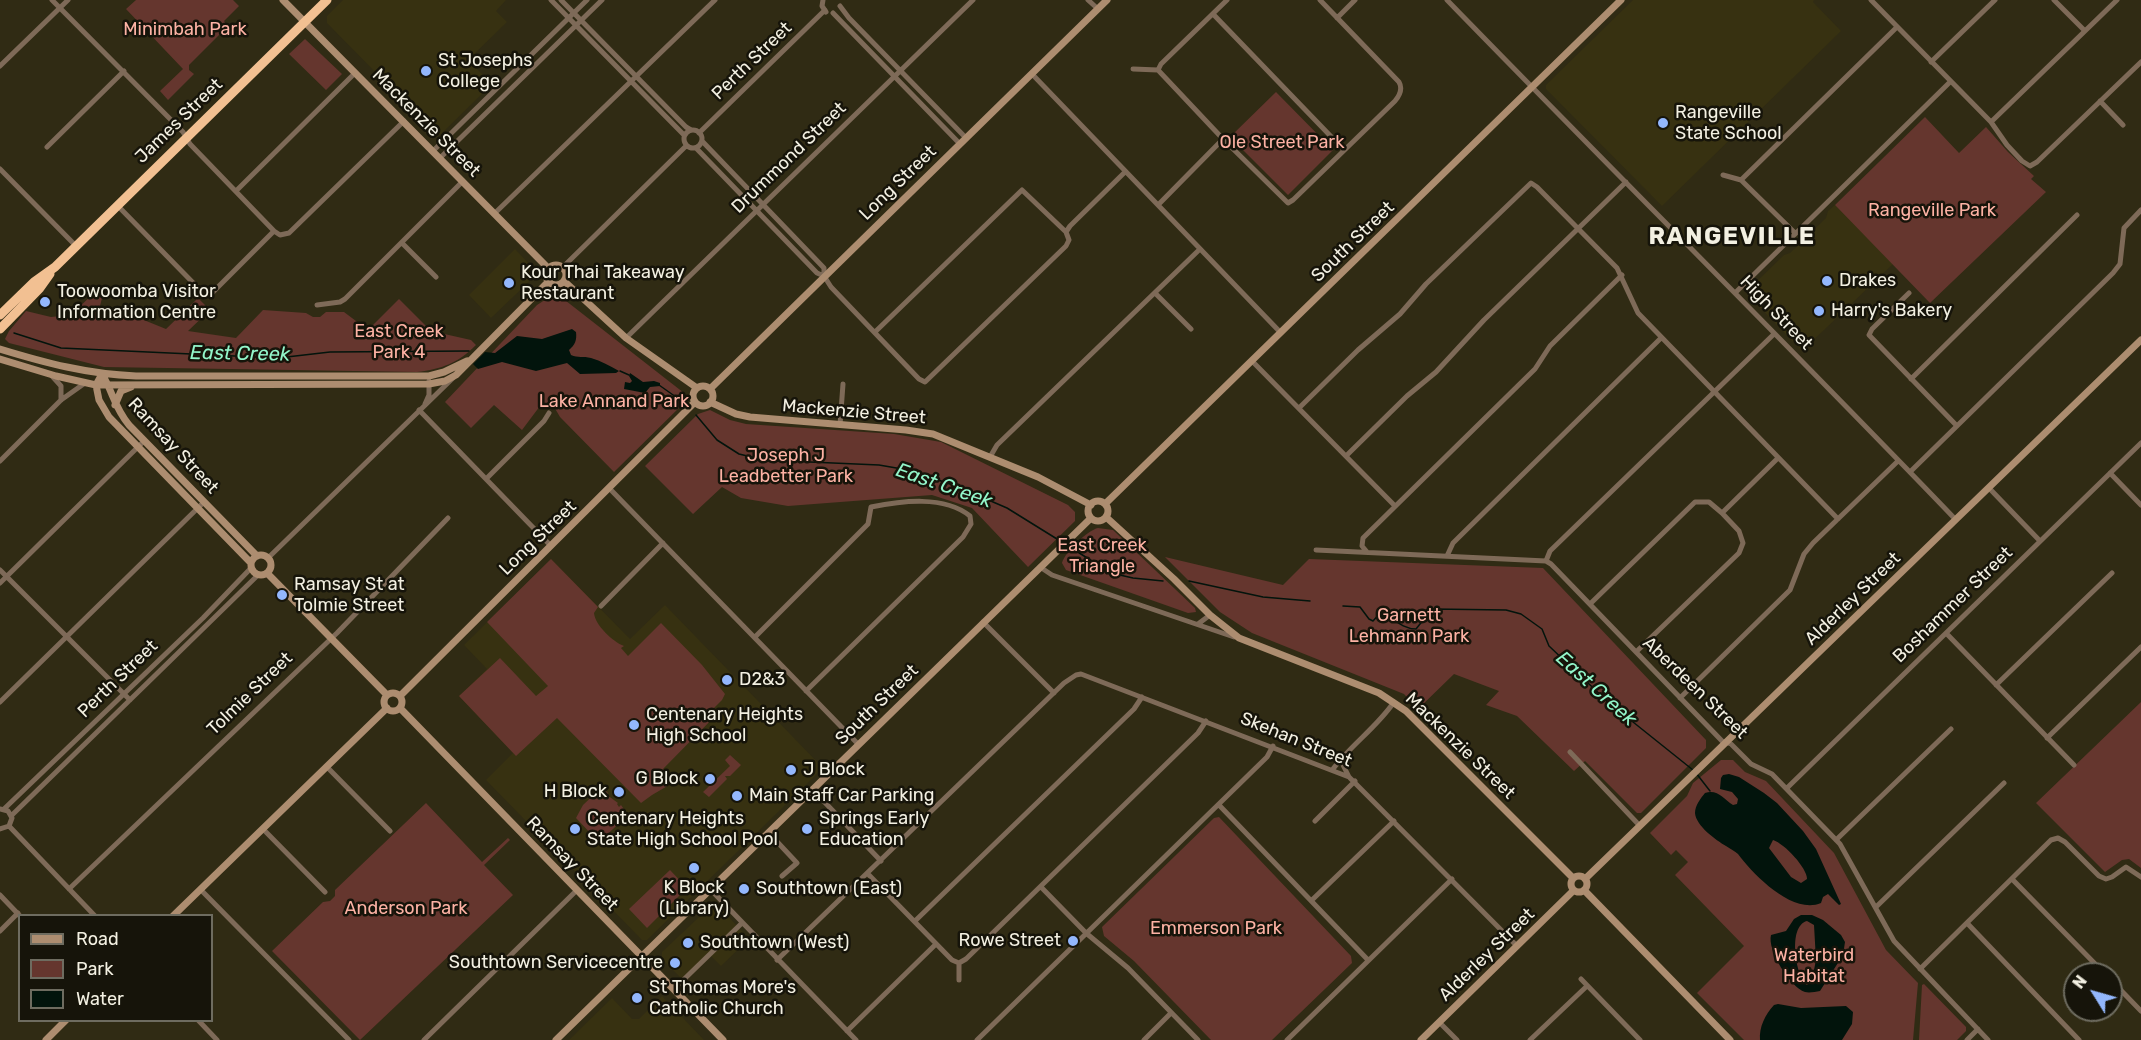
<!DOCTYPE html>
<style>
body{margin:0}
#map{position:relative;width:2141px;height:1040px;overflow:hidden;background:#302b14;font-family:Rubik,sans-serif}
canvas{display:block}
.legend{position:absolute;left:18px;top:914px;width:195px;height:108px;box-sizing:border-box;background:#16140a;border:2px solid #6e6c60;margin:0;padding:8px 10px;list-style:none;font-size:18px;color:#f3f0e2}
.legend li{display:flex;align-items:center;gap:12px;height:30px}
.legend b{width:30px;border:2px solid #6e6c60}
.north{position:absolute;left:2063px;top:962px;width:60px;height:60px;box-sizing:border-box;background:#16140a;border:2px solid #6e6c60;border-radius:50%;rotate:307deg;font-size:16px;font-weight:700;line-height:24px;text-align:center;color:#f3f0e2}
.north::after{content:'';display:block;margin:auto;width:21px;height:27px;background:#93b7fd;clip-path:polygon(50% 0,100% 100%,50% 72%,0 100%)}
</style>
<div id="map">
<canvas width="2141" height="1040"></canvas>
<ul class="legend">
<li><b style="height:8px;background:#ad8d70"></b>Road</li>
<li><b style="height:16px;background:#65362e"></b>Park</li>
<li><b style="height:16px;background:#02140c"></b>Water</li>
</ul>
<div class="north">N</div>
</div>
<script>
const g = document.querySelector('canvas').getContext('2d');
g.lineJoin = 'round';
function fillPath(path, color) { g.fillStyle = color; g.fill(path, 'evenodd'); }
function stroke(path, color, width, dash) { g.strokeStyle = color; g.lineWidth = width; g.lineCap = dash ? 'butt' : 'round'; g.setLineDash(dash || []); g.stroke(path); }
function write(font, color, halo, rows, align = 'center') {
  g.font = font + ' Rubik,sans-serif'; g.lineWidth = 5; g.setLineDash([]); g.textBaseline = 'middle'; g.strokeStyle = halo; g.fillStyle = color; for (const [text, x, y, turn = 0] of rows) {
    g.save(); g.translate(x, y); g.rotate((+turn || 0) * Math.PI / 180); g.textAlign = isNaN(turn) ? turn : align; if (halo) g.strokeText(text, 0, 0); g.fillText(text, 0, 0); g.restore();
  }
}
const built = new Path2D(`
 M 343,0 L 506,0 L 496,11 L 507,22 L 468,60 L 489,81 L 490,86 L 441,134 L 436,134 L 327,23 L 327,16 Z
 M 1633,0 L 1814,0 L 1813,2 L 1841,31 L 1662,206 L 1546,89 L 1546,85 Z
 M 1835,205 L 1893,264 L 1802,351 L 1748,295 L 1748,290 L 1784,255 L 1790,253 L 1826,218 L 1828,211 Z
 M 515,249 L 535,270 L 535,276 L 491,318 L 469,295 Z
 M 551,559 L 630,639 L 665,605 L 823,768 L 647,940 L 642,940 L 486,780 L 513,753 L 459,696 L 487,669 L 464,645 Z
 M 715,902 L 749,939 L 721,966 L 711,956 L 684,981 L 662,959 L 662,952 Z
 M 662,996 L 704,1040 L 569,1040 L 612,998 L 632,1019 L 639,1019 Z`);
const green = new Path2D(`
 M 136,0 L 233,0 L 239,6 L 224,21 L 228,26 L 189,65 L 189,70 L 194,74 L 168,100 L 160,91 L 183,69 L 126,9 Z
 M 305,39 L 342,74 L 326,90 L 289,54 Z
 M 1276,92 L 1333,150 L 1288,195 L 1230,137 Z
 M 1925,117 L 1959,153 L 1986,127 L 2008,152 L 2034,176 L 2031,179 L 2046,192 L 1930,303 L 1835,205 Z
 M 97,290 L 104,290 L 99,310 L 129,314 L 166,329 L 196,300 L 195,295 L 210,310 L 188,331 L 236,338 L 263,310 L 306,313 L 313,317 L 320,317 L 326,312 L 344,312 L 368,330 L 399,299 L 431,331 L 471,340 L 476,345 C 458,363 442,369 417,372 L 104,367 L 9,343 L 5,339 L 9,331 L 26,311 L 51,317 L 71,315 Z
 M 551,296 L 561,297 L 684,393 L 687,400 L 614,472 L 560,417 L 553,405 L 540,406 L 522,430 L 494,405 L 471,428 L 445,402 L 537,305 Z
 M 710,410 L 730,420 L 746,424 L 894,434 L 941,442 L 1068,505 L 1075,512 L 1075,521 L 1028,567 L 972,508 L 932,495 L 788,506 L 741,498 L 722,487 L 693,514 L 645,466 L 698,414 Z
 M 1098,528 L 1113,530 L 1195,608 L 1196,612 L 1188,613 L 1066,570 L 1062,563 C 1065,552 1088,530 1098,528 Z
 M 1165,557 L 1283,585 L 1309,559 L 1543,568 L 1706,740 L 1706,748 L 1641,813 L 1637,813 L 1585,761 L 1574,771 L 1517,716 L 1486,705 L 1499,691 L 1454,674 L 1418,709 L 1404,694 L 1252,633 L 1220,612 Z
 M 551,559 L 598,607 L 594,613 C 595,625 613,642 624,646 L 621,648 L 628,656 L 661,623 L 702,665 L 725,694 L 722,700 L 714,708 L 718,713 L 663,769 L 676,781 L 652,795 L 641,803 L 557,718 L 516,756 L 459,696 L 500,658 L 536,696 L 548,686 L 487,622 Z
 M 2141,702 L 2141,868 L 2129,859 L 2122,860 L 2105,872 L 2036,803 Z
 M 730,755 L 741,765 L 730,776 L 725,776 L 727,779 L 709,797 L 703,792 L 730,766 L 725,760 Z
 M 1721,760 L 1733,760 L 1745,772 L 1766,781 L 1834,853 L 1886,950 L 1918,983 L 1913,1040 L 1744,1040 L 1697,993 L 1744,946 L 1675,875 L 1688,862 L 1676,850 L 1671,855 L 1650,833 L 1687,796 L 1693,783 Z
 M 602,787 L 608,793 L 607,795 L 618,803 L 617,804 L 619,807 L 621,805 L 628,815 L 598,843 L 594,840 L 595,838 L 576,818 L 583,805 Z
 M 426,803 L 482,862 L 508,838 L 510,840 L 484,865 L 513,895 L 360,1040 L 272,951 L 323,902 L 330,901 L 335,896 L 335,890 Z
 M 1219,817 L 1351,956 L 1352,963 L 1272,1040 L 1211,1040 L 1134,961 L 1104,936 L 1102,927 L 1214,818 Z
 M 670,870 L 687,888 L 647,928 L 629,909 Z
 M 1924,984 L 1966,1027 L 1966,1031 L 1957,1040 L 1919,1040 L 1922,985 Z`);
const water = new Path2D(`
 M 572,329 L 576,332 C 577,340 575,345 569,350 L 571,355 C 578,358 583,356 591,358 C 601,361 610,366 619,371 L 616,373 L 580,374 L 567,363 L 536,371 L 502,362 L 478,369 L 473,364 L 485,352 L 495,353 L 517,336 L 542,339 Z
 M 630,373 L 643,382 L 654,381 L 660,383 L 660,386 L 650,387 L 645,393 L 624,389 L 625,382 L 630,383 L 632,381 L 629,376 Z
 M 1729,774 L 1739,777 L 1764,793 L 1777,803 L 1803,831 L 1816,849 L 1841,904 L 1839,905 L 1828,894 L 1823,897 L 1821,903 C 1792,915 1753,874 1738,854 C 1735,851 1730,849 1726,846 C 1716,840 1696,826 1695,813 C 1695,805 1701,798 1705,793 C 1718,789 1723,799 1733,805 L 1737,804 L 1738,799 L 1732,792 L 1720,789 L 1721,778 L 1723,775 ZM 1773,840 C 1785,844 1807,868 1807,879 L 1801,883 L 1791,877 L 1769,848 Z
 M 1801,915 L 1812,915 L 1823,920 L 1841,935 L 1845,942 L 1843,955 L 1820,991 C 1815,992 1809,993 1805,992 C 1790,987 1767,950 1771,935 L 1786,931 L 1794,919 ZM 1807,921 L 1814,925 L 1816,960 L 1812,980 L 1807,985 C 1796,978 1787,926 1807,921 Z
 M 1778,1004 L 1801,1008 L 1846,1006 L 1853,1012 L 1852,1024 L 1842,1040 L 1760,1040 C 1759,1027 1765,1015 1774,1005 Z`);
const stream = new Path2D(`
 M 14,333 L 61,348 L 278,358 L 330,352 L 469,351
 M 620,371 L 629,375
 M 659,385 L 683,402
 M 696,415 L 717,440 L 739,454 L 764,460 L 879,465 L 908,470 L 956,486 L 1007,508 L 1057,539
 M 1073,549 L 1111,573 L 1133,578 L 1163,581
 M 1189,581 L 1263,597 L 1310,601
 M 1343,606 L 1360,607 L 1369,619 L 1373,621 L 1381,612 C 1393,618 1402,629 1416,629 L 1432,609 L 1506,610 L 1521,614 L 1542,629 L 1549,646 L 1608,702 L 1693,770
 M 1696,773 L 1710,791`);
const street = new Path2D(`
 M 52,0 L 183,132 L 190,144 L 274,231
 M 551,0 L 684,135
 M 561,0 L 686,127 L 691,130
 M 823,0 L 822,6 L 826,12
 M 1088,0 L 1098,9
 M 1447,0 C 1616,174 1788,345 1956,520
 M 1871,0 L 1991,122 L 2007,145 L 2022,161 L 2030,166 L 2037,162 L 2141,62
 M 2054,0 L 2085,31
 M 840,6 L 849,18 L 966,138
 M 833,13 L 960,144
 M 1213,14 L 1344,150
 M 1337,18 L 1355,0
 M 1931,62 L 1995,0
 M 0,66 L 68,0
 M 1133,69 L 1158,70 L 1223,139 L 1288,203 L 1293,200 L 1395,101 C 1400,95 1403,89 1399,82 L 1320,0
 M 1158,70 L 1161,64 L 1227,0
 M 1032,74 L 1281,333
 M 2100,101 L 2123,125
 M 1991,122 L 2117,0
 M684 139a9 9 0 1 1 18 0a9 9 0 1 1-18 0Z
 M 699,133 L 825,10
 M 702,141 L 824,268 L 824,276 L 831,287 L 919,379 L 925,382 L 1066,246 L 1069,240 L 1066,232 L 1070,226 L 1125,172
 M 47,147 L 124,71
 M 696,148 L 817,273 L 824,276
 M 433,151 L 587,0
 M 440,158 L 602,0
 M 0,169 L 76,246
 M 1723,175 L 1741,180 L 1795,233
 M 1741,180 L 1897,27
 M 236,191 L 355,73
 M 117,205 L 205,295 L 212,293 L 274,231 L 280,235 L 289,233 L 404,121
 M 1158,205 L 1223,139
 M 495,213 L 715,0
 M 402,243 L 436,277
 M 563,267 L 686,146
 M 1155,293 L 1191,329
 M 1735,293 L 1950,82
 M 1909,293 L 1872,329 L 1869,335 L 1957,426
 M 317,305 L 340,302 L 345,299 L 463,181
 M 875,332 L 1022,190 L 1066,232
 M 626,338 L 973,0
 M 1252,361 L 1395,506
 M 52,376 L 61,386 L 61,400
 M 1911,379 L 2077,215
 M 425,404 L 429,395 L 429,381
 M 1299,408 L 1358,350 L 1400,314 L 1426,284 L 1531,183 L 1537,187 L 1617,268 L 1638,313 L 1838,519
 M 419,410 L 551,546
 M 840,425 L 843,384
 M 1346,456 L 1407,396 L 1436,372 L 1484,320 L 1626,182
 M 990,457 L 997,445 L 1200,249
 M 0,461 L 61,400 L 85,383
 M 1910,472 L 2113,273 L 2120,264 L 2124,228 L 2141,210
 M 2110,473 L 2141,505
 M 486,479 L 544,421 L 549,413
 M 1989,488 L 2040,541
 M 610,489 L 858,744
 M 1722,513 L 1778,458
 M 1316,550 L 1546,561 L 1551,564 L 1722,741 L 1731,744 L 1751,764 L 1772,774 L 1840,844 L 1894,941 L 1988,1040
 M 1367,552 L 1362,546 L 1363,538 L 1535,369 L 1550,346 L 1622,275
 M 1447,556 L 1453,543 L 1661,338
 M 268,558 L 453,378
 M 1546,561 L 1550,551 L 1774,334
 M 1040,567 L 1052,575 L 1234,637
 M 0,570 L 130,700
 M 0,583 L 144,441
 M 1590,604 L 1695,502 L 1709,502 L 1722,513 L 1739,531 L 1743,543 L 1739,553 L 1636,652
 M 601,606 L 663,543
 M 983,622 L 1054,693
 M 1198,624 L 1210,615
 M 1946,633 L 2074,765
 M 755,637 L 868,524 L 871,507 C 901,501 944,495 970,516 L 971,524 L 963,537 L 806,691
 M 1996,685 L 2112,573
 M 1680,698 L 1790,590 L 1804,554 L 1813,543 L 1898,461
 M 0,702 L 204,502
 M 2047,738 L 2141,647
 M 1570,752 L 1640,826
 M 1345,755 L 1343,765 L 1349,777
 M 327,767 L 390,831
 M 1333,769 C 1351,745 1377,727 1394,702
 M 1787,788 L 2141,443
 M 812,789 L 881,861
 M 1219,805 L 1368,960
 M 0,809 L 8,811 L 12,818 L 9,826 L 0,829
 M 4,809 L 203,618 L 251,568
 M 11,816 L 258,575
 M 1315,821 L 1355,781
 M 9,826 L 95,916
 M 263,829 L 325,892
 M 768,832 L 797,863 L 782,876
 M 1836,840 L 1951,729
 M 868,874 L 952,960 L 959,963
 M 2012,879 L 2105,974
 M 1041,887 L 1086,933 L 1128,968 L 1198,1040
 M 69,889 L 337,633 L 448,518
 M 200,889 L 349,1040
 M 711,890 L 856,1040
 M 0,895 L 20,916
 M 1312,900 L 1394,821
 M 1876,907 L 2004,783
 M 915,921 L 1134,709 L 1142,697
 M 1967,923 L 2079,1040
 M 0,931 L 18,913
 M 777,960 L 1064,683 L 1076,675 L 1081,674 L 1349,777 L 1517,946
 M 959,963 L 966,959 L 1198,733 L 1206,721
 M 959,963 L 959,980
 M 1920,969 L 2051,840 L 2058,838 L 2065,842 L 2099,876 L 2106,879 L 2112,877 L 2126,867 L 2141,877
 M 1581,979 L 1640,1040
 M 2111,980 L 2141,1011
 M 674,989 L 742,923
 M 198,1020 L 217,1040
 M 1439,1022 L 1457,1040
 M 847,1031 L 936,944
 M 424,1040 L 576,891
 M 977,1040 L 1267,757 L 1273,746
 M 1144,1040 L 1171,1013
 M 1287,1040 L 1452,879
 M 1530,1040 L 1587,986
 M 1967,1040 L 1978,1029`);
const secondary = new Path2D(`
 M 283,0 L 548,268
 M546 275a10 10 0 1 1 20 0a10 10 0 1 1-20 0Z
 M 564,281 L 626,338 L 697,388
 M 0,349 C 46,363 87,374 136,376 L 429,376 L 444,372 L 467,361
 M 0,359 L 56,376 L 96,385 L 429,384 L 445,381 L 456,375 L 548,282
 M693 396a10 10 0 1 1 20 0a10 10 0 1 1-20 0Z
 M 710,389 L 1107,0
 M 710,402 L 736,414 L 750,417 L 906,430 L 933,434 L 1038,477 L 1091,505
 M 115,405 L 121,391 L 131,387
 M1088 511a10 10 0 1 1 20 0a10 10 0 1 1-20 0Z
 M 1105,504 L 1621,0
 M 1106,517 L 1174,579 L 1210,615 L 1239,638 L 1379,693 L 1406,711 L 1573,878
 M251 565a10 10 0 1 1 20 0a10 10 0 1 1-20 0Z
 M 251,563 L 109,417 L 99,400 L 96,385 L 102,374 C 113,392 114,407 129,425 L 257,556
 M 267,573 L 387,695
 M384 702a9 9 0 1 1 18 0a9 9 0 1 1-18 0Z
 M 400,696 L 695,402
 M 400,708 L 723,1040
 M1571 884a8 8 0 1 1 16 0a8 8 0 1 1-16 0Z
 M 1585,879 L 2141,340
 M 1584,890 L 1730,1040
 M 173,916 L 387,708
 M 46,1040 L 66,1020
 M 556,1040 L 1091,518
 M 1421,1040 L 1573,891`);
const highway = new Path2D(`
 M 0,315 L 34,282 L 55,267 L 327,0
 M 0,329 L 40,288 L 50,274`);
const markers = [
 [426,71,6,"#93b7fd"],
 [1663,123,6,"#93b7fd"],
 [1827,281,6,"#93b7fd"],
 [509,283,6,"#93b7fd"],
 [45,302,6,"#93b7fd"],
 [1819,311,6,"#93b7fd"],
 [282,595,6,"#93b7fd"],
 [727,680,6,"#93b7fd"],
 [634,725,6,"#93b7fd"],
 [791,770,6,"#93b7fd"],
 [710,779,6,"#93b7fd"],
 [619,792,6,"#93b7fd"],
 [737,796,6,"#93b7fd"],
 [575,829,6,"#93b7fd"],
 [807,829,6,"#93b7fd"],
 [694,868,6,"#93b7fd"],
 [744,889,6,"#93b7fd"],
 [1073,941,6,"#93b7fd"],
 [688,943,6,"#93b7fd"],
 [675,963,6,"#93b7fd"],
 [637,998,6,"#93b7fd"]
];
const parkNames = [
 ["Minimbah Park",185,30],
 ["Ole Street Park",1282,143],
 ["Rangeville Park",1932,211],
 ["East Creek",399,332],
 ["Park 4",399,353],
 ["Lake Annand Park",614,402],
 ["Joseph J",786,456],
 ["Leadbetter Park",786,477],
 ["East Creek",1102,546],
 ["Triangle",1102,567],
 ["Garnett",1409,616],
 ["Lehmann Park",1409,637],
 ["Anderson Park",406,909],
 ["Emmerson Park",1216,929],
 ["Waterbird",1814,956],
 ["Habitat",1814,977]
];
const poiNames = [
 ["St Josephs",438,61],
 ["College",438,82],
 ["Rangeville",1675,113],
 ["State School",1675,134],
 ["Kour Thai Takeaway",521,273],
 ["Restaurant",521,294],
 ["Drakes",1839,281],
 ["Toowoomba Visitor",57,292],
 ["Information Centre",57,313],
 ["Harry's Bakery",1831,311],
 ["Ramsay St at",294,585],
 ["Tolmie Street",294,606],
 ["D2&3",739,680],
 ["Centenary Heights",646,715],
 ["High School",646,736],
 ["J Block",803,770],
 ["G Block",698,779,"right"],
 ["H Block",607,792,"right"],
 ["Main Staff Car Parking",749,796],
 ["Centenary Heights",587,819],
 ["State High School Pool",587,840],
 ["Springs Early",819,819],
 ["Education",819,840],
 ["K Block",694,888,"center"],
 ["(Library)",694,909,"center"],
 ["Southtown (East)",756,889],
 ["Rowe Street",1061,941,"right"],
 ["Southtown (West)",700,943],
 ["Southtown Servicecentre",663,963,"right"],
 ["St Thomas More's",649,988],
 ["Catholic Church",649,1009]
];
const streetNames = [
 ["Perth Street",752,61,-44],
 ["James Street",179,121,-44],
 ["Mackenzie Street",426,123,45],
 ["Drummond Street",789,158,-44],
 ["Long Street",898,183,-44],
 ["South Street",1353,242,-44],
 ["High Street",1776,313,46],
 ["Mackenzie Street",854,412,5],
 ["Ramsay Street",173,446,47],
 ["Long Street",538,538,-44],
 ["Alderley Street",1853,599,-44],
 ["Boshammer Street",1953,605,-44],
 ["Perth Street",118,679,-44],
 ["Aberdeen Street",1695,688,44],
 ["Tolmie Street",250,694,-44],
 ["South Street",877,705,-44],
 ["Skehan Street",1296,740,22],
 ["Mackenzie Street",1460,746,44],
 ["Ramsay Street",572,864,46],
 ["Alderley Street",1487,955,-44]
];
const waterNames = [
 ["East Creek",240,354,1],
 ["East Creek",944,486,19],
 ["East Creek",1596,689,42]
];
const districtNames = [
 ["RANGEVILLE",1732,237]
];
fillPath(built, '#373111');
fillPath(green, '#65362e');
fillPath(water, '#02140c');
stroke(stream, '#02140c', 1.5);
stroke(street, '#7e6a58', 5);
stroke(secondary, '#ad8d70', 7);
stroke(highway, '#f2c092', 9);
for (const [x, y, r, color] of markers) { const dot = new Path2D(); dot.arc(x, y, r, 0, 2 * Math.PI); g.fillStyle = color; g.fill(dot); stroke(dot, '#16140a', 2); }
write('18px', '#fdb2a4', '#16140a', parkNames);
write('18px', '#f3f0e2', '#16140a', poiNames, 'left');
write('18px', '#f3f0e2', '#16140a', streetNames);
write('italic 20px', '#93f6ca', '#16140a', waterNames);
g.letterSpacing = '1.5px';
write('bold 24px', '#f3f0e2', '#16140a', districtNames);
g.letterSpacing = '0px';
</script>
